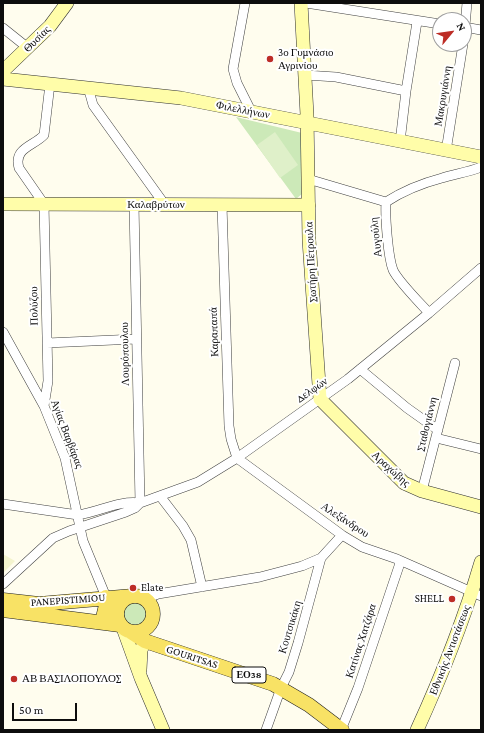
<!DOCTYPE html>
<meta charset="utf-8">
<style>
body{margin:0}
#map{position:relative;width:484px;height:733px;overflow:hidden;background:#fffdee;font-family:"Crimson Pro",serif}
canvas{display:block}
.frame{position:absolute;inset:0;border:4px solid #0d0d0d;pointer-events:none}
.north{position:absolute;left:432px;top:12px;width:40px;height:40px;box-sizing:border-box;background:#fff;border:1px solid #9e9e9e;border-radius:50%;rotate:61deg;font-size:11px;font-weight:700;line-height:16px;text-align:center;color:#0d0d0d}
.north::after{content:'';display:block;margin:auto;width:14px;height:18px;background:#bd2d26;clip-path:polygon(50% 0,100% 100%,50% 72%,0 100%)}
.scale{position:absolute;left:12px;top:703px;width:65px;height:18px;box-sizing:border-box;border:2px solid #0d0d0d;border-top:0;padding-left:5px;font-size:12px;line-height:14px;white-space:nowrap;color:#0d0d0d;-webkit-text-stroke:3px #fff;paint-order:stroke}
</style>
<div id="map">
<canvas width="484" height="733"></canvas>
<div class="frame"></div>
<div class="north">N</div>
<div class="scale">50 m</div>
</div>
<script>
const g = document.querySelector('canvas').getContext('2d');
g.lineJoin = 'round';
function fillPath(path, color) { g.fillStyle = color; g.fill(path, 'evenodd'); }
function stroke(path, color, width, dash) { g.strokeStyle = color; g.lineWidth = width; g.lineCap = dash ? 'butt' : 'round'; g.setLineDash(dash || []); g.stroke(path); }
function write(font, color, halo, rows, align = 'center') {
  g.font = font + ' "Crimson Pro",serif'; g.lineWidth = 4; g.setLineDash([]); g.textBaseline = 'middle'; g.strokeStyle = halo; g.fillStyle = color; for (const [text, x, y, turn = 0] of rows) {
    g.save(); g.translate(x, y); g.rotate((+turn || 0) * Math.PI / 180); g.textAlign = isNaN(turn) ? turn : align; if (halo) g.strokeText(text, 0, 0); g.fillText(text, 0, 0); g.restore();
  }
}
const farmland = new Path2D(`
 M 3,554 L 15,561 L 3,573 Z`);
const green = new Path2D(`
 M 236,117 L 302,133 L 303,193 L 296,199 Z
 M122 613a12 12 0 1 1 24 0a12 12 0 1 1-24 0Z`);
const pitch = new Path2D(`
 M 275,132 L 298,165 L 280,178 L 257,145 Z`);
const street = new Path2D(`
 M 245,3 L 233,69 L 237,83 L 251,111
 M 306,3 L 440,24
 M 464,27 L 481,30
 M 3,28 L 28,48
 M 464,37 L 467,3
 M 305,75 L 336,77 L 406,91
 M 88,87 L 93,105 L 165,205
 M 400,142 L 406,91 L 417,22
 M 446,151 L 463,44
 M 308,179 L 386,202 C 385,217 388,257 393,270 C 398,281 420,303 429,313
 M 386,202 C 403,191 423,183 442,178 C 455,174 469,172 481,167
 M 134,204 L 140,503
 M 222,205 L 229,426 L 231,439 L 237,458 L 342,535 L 362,547 L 397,559 L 481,596
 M 3,332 L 44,406 L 65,458 L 83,541 L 106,597
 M 47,343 L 136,339
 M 360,369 L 407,408 L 438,430
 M 44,406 L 48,381 L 44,204 L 19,168 C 13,148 34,146 44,135 L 50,84
 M 436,438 L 481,449
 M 422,491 L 455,363
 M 160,496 L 183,526 L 191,540 L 202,587
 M 3,504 L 78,515 C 99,512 119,500 140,503 L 198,482 L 237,458 L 348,379 L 429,313 L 481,268
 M 3,584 L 53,538 L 69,531 L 126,512 L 135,508 L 140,503
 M 145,599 L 158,594 L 260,577 L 302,566 L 321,558
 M 266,730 L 281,688 L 289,672 L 298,643 L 321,558 L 342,535
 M 341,730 L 358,688 L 399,566 L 400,563 L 397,559`);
const secondary = new Path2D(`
 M 301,3 L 307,115 L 309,240 L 320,399 L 404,483 L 422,491 L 481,507
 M 3,71 L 50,26 L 67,3
 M 3,79 L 181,98 L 481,157
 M 3,204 L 309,205
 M 123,628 L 141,678 L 163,730
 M 140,670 L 141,650 L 145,641
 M 417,730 C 442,675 464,620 481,562`);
const primary = new Path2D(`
 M117 614a18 18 0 1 1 36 0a18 18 0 1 1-36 0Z
 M 3,600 L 39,604 L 133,596
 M 3,610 L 120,625
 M 102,622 L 106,605 L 106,597
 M 131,632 L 145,641 L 273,684 L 309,705 L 342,730`);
const markers = [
 [270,59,4,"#bd2d26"],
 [133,588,4,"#bd2d26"],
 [452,599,4,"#bd2d26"],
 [14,679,4,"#bd2d26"]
];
const shields = [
 [249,675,34]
];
const shieldNames = [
 ["ΕΟ38",249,675]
];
const streetNames = [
 ["Θυσίας",37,39,-45],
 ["Μακρυγιάννη",443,96,-81],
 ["Φιλελλήνων",243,110,11],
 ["Καλαβρύτων",156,205],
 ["Αυγούλη",376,237,-96],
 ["Σωτήρη Πέτρουλα",311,262,-93],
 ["Πολύζου",34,306,-91],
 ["Καραπαπά",214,332,-92],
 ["Λουρόπουλου",125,354,-91],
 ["Δελφών",312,390,-35],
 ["Σταθογιάννη",427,424,-76],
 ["Αγίας Βαρβάρας",67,434,69],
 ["Αραχώβης",391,469,42],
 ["Αλεξάνδρου",345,520,33],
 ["PANEPISTIMIOU",68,600,-4],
 ["Κουτσικάκη",290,627,-73],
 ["Κατίνας Χατζάρα",361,641,-72],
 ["Εθνικής Αντιστάσεως",450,650,-69],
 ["GOURITSAS",192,657,18]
];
const poiNames = [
 ["3ο Γυμνάσιο",278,53],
 ["Αγρινίου",278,66],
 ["Elate",141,588],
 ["SHELL",444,599,"right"],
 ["ΑΒ ΒΑΣΙΛΟΠΟΥΛΟΣ",22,679]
];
fillPath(farmland, '#f4f4ce');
fillPath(green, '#cce9b8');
fillPath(pitch, '#dff0c9');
stroke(street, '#404040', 10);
stroke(secondary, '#2f2f2f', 14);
stroke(primary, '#1e1e1e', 15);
stroke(street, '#fff', 9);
stroke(secondary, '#fffda9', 13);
stroke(primary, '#f8e265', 14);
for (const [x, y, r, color] of markers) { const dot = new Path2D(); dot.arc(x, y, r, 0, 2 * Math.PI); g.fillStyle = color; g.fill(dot); stroke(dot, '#fff', 1.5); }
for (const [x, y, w] of shields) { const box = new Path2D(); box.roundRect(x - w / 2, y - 8, w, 16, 3); g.fillStyle = '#fff'; g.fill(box); stroke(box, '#0d0d0d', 1); }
write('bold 10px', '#0d0d0d', null, shieldNames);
write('11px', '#0d0d0d', '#fff', streetNames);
write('11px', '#0d0d0d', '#fff', poiNames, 'left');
</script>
